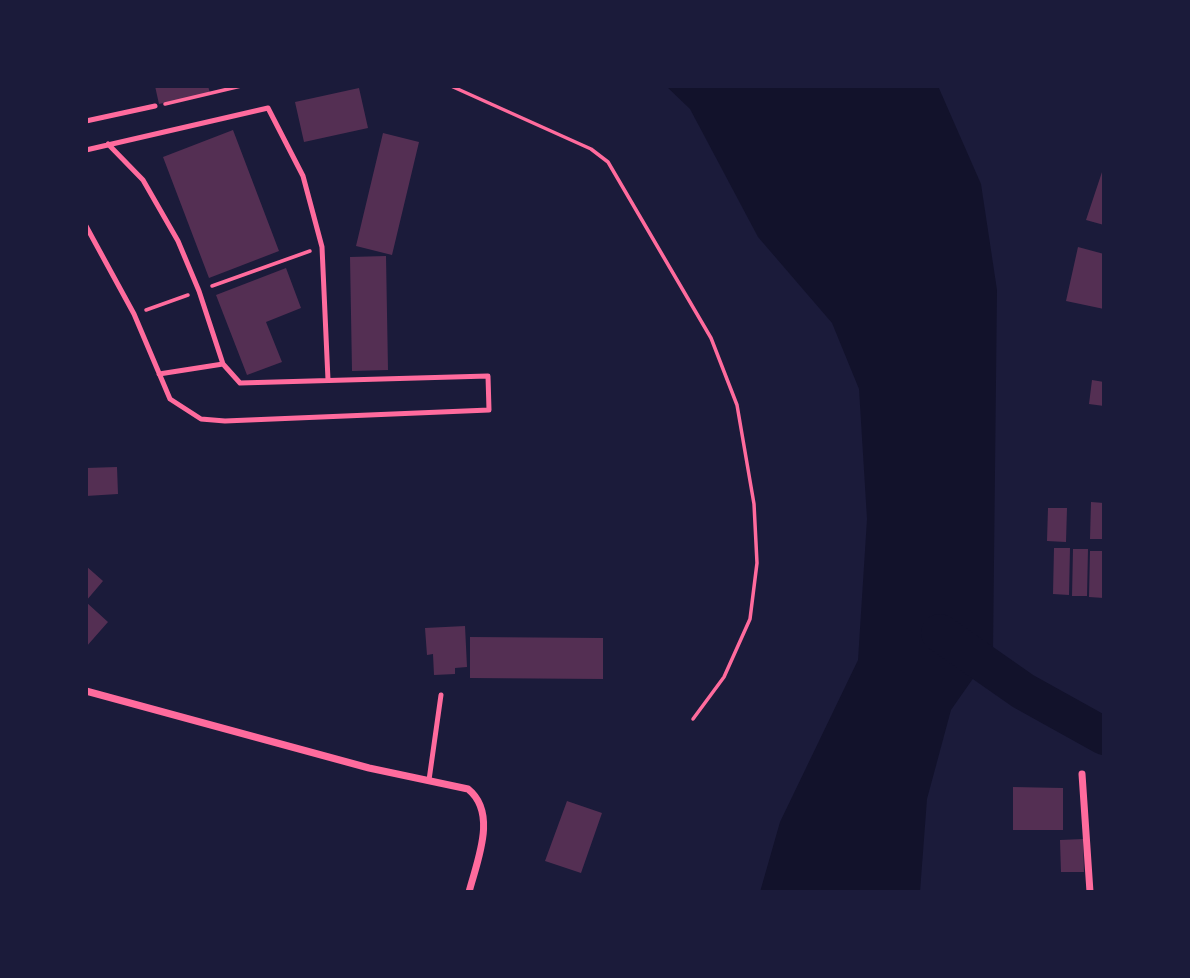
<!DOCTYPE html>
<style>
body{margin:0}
#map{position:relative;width:1190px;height:978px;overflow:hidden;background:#1b1b3a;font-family:Helvetica,sans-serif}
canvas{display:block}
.frame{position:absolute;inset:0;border:88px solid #1b1b3a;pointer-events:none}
</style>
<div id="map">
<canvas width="1190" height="978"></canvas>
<div class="frame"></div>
</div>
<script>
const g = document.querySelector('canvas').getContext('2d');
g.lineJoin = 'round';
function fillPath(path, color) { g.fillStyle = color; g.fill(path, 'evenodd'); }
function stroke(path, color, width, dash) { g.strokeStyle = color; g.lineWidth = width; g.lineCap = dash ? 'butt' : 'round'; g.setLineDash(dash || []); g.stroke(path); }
const water = new Path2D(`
 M 666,86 L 938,86 L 981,184 L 997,290 L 993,650 L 951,710 L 927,799 L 920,892 L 760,892 L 780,822 L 858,660 L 867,519 L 859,389 L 832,323 L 758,237 L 690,109 Z`);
const river = new Path2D(`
 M 940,633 L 1023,691 L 1104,736`);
const building = new Path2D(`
 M 155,86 L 208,86 L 210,93 L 159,104 Z
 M 359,88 L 368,128 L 304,142 L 295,102 Z
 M 233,130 L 279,251 L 209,278 L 163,157 Z
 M 383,133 L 419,142 L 392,255 L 356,246 Z
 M 1104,166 L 1104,225 L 1086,220 Z
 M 1078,247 L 1104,254 L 1104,309 L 1066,301 Z
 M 386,256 L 388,370 L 352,371 L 350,257 Z
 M 286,268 L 301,308 L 266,322 L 282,362 L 247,375 L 216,295 Z
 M 1092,380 L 1104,382 L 1104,406 L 1089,404 Z
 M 117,467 L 118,494 L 86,496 L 86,468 Z
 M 1091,502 L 1104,503 L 1104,539 L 1090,539 Z
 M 1048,508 L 1067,508 L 1066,542 L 1047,541 Z
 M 1054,548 L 1070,548 L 1069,595 L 1053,594 Z
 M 1073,549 L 1088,549 L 1087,596 L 1072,596 Z
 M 1090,551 L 1104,551 L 1104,598 L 1089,597 Z
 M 86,566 L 103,581 L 86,601 Z
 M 86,602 L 108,622 L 86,647 Z
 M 465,626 L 467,667 L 455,668 L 455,674 L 434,675 L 433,654 L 427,655 L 425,628 Z
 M 470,637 L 603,638 L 603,679 L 470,678 Z
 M 1013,787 L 1063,788 L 1063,830 L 1013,830 Z
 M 567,801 L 602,813 L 581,873 L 545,861 Z
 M 1083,839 L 1084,872 L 1061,872 L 1060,840 Z`);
const path = new Path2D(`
 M 451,86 L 591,149 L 608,162 L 711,338 L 737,405 L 754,504 L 757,563 L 750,619 L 724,677 L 693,719
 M 165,104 L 241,86
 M 212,286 L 310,251
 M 146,310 L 188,295`);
const service = new Path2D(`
 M 86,121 L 155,106
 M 86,150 L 268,108 L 303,176 L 322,247 L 328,380
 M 86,226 L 134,314 L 170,399 L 201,419 L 225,421 L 489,410 L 488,376 L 240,383 L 223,364 L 199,291 L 178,241 L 143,180 L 108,144
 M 159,374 L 223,364
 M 429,780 L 441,695`);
const minor = new Path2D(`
 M 86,691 L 369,768 L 468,789 C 498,813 477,861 469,892
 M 1082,774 L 1090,892`);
fillPath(water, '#12122b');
stroke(river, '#12122b', 38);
fillPath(building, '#542f53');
stroke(path, '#ff6b9d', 3.5);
stroke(service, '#ff6b9d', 5);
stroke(minor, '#ff6b9d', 7);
</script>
